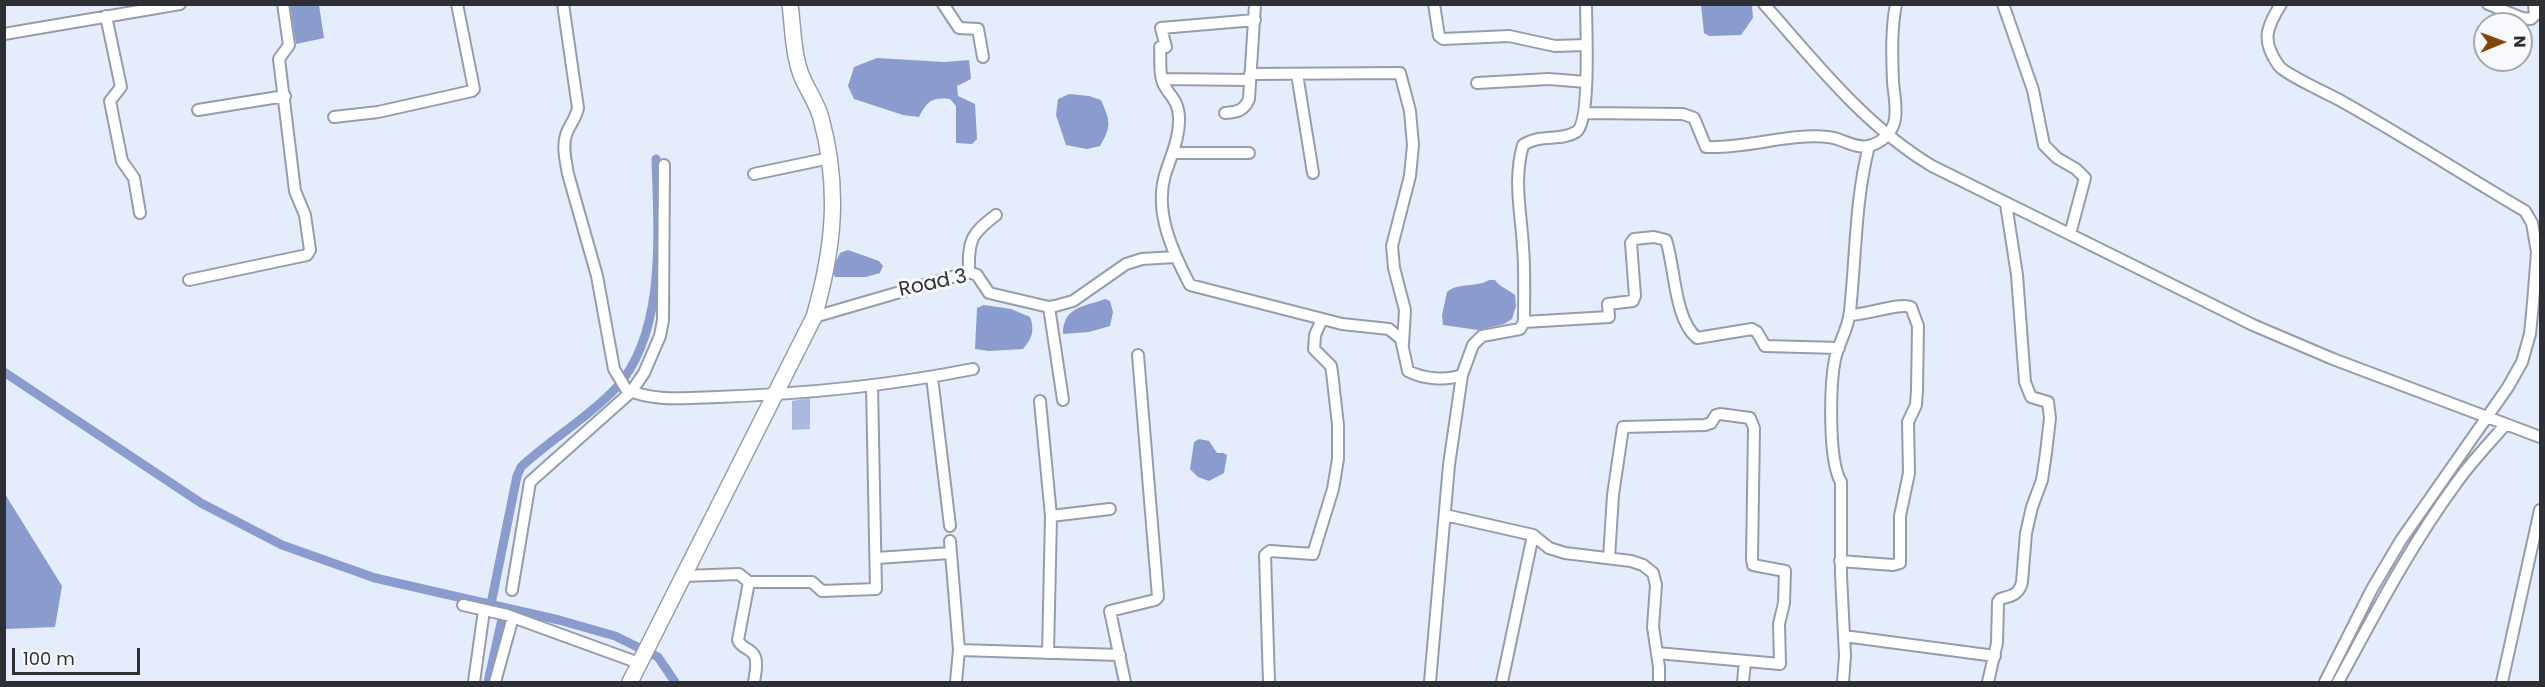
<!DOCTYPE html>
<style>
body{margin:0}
#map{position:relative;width:2545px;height:687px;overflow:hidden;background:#e5ecfb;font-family:Poppins,sans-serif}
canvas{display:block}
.frame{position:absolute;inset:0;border:6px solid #2d2f35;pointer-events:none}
.north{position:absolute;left:2473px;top:12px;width:60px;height:60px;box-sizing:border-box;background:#f8f9fc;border:2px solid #a7a8ac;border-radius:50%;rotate:89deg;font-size:16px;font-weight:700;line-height:24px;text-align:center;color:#2d2f35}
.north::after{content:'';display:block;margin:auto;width:21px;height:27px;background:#844606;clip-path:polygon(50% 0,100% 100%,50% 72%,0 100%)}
.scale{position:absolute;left:12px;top:648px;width:128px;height:27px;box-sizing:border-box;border:3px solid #2d2f35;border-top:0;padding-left:8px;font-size:18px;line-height:21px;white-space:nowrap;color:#2d2f35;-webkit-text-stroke:4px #f8f9fc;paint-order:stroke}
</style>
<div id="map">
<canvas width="2545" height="687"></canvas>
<div class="frame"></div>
<div class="north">N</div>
<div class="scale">100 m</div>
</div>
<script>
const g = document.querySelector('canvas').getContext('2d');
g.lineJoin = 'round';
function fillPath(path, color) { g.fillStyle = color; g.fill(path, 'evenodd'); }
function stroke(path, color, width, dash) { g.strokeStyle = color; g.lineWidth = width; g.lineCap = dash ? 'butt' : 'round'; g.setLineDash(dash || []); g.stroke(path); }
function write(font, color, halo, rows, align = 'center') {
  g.font = font + ' Poppins,sans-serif'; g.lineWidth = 6; g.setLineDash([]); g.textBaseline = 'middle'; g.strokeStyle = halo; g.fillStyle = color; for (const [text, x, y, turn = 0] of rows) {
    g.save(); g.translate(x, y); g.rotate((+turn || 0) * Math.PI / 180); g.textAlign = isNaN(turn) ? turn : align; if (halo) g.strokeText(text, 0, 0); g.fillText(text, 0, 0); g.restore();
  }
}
const green = new Path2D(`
 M 810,398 L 810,429 L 792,430 L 792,401 Z`);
const water = new Path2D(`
 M 290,5 L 319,5 L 324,38 L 296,44 Z
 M 1701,5 L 1752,5 L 1753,18 L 1741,35 L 1709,36 L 1704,33 Z
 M 877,58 L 944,62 L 969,60 L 971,79 L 957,86 L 958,96 L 975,104 L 977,139 L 972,144 L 956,143 L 956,106 L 950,99 C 932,97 927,101 919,117 L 903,115 L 854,99 L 848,86 L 854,67 Z
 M 1069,94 L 1089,96 L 1101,100 C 1110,121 1112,126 1100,146 L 1087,149 L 1066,145 L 1056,115 L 1058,99 Z
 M 848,250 L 879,261 L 883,266 L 880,273 L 866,277 L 835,277 L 832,270 L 840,253 Z
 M 1489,280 L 1495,280 C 1501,288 1508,289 1515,295 L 1516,306 L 1512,319 L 1504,324 L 1478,330 L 1443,325 L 1442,315 L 1447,292 C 1459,282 1476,288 1489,280 Z
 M 1105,299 L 1110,301 L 1113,312 L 1110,326 L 1089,332 L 1063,334 C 1063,307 1083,307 1105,299 Z
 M 984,305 L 1011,309 L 1030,317 C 1035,330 1032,339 1023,349 L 989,351 L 975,349 L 977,308 Z
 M 1199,439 L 1209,441 L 1217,453 L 1223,453 L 1227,455 L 1224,473 L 1209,481 L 1198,477 L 1190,469 L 1194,442 Z
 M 5,494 L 62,586 L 55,627 L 5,629 Z`);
const canal = new Path2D(`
 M 4,372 L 201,503 L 282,545 L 375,578 L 559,620 L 615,636 L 658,657 L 675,682
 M 491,604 L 517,476 L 521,467 C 551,439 588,418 616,388 C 667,332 658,230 656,159
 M 488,682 L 504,610`);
const street = new Path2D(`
 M 563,4 L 578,108 C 576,119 569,125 566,135 C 562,147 566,162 568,174 L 597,276 L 614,369 L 626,389 C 652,402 688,398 717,397 C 803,394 888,386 973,369
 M 943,4 L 959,28 L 978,29 L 983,57
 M 1434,4 L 1439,36 L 1443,39 L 1509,36 L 1555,46 L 1586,45
 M 1764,4 C 1815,62 1865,126 1932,166 L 2253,325 L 2333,359 L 2540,437
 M 2003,4 L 2033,90 L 2044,145 L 2057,158 L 2076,169 L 2085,178 L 2070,234
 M 2281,4 C 2266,28 2261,41 2279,66 C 2286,75 2331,95 2343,102 C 2405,137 2464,175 2525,211 L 2532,223 L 2537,252 L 2533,303 L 2530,334 L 2522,362 L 2508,387 L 2401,540 L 2372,589 L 2325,682
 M 2488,4 L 2522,18 L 2531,19 L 2535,15 L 2534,4
 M 106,16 L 121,87 L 110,101 L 122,161 L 134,178 L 140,213
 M 1255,20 L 1161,28 L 1166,47 L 1160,47 C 1161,57 1159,70 1162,80 C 1166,94 1178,97 1179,117 C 1180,137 1171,156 1165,175 C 1154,212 1173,253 1190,285 L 1342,324 L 1389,329 L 1401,339 L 1408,371 C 1423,379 1446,381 1462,375 L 1473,345 L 1482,336 L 1520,329 L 1524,322 C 1524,297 1525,272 1523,247 C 1521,212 1513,180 1523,145 C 1542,133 1560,142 1576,132 C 1591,123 1586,26 1586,4
 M 4,34 L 180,4
 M 1250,74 L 1400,73 L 1410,111 L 1413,145 L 1410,176 L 1392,246 L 1394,268 L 1405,310 L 1403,344
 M 1297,74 L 1313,173
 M 1162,79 L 1250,80
 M 1477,83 L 1549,79 L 1586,82
 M 198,110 L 285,96
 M 1225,113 C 1237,112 1244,111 1249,99 L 1255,4
 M 1585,113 L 1683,114 L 1694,118 L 1706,147 C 1747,149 1787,133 1828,137 C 1842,138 1854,149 1868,146 C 1881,144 1893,132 1895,119 C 1897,107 1894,94 1893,82 C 1892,56 1891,30 1896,4
 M 334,117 L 378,112 L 472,91 L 474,89 L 457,4
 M 1173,153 L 1249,153
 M 754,174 L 830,158
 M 969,272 C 968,240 971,234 996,215
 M 189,280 L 307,255 L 310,250 L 305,215 L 295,191 L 279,59 L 289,45 L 283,4
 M 1049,307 L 1063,400
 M 814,317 L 969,272 L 977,275 L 989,293 L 1049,307 L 1055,306 L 1073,301 L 1126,264 L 1142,259 L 1175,257
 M 1524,322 L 1609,317 L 1608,304 L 1633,301 L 1635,296 L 1631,243 L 1634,239 L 1654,237 L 1666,240 C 1675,267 1674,319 1697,338 L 1752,329 L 1757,332 L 1765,346 L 1839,348
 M 932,377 L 950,526
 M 1040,401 L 1051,516 L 1048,653
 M 1445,515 L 1533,535 L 1549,548 L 1565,553 L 1631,561 L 1643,565 L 1653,573 L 1656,585 L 1653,627 L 1659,667 L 1659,682
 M 1051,516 L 1110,509
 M 950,541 L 959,650 L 956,682
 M 877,558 L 950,553
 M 1609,558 L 1613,495 L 1623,427 L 1705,425 L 1711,423 L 1716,415 L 1720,414 L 1750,418 L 1754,428 L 1752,559 L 1753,565 L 1785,571 L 1784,603 L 1779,624 L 1780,664 L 1657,653
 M 1840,561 L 1893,565 L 1900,563 L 1900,516 L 1909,473 L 1908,422 L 1916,405 L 1917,390 L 1918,326 L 1911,307 C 1900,302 1867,315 1849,315
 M 684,576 L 739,574 L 749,582 L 812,582 L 822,591 L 876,589 L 872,386
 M 749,582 L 738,640 C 741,649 752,648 755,657 C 758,664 755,675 754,682
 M 512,590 L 530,482 L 631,392 L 644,373 L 660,336 L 663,320 L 664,165
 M 463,605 L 507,615 L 639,663
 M 1844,636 L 1995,656
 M 959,650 L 1120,655
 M 474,682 L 484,610
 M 495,682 L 513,617
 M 1125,682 L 1110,611 L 1155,600 L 1158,597 L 1138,355
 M 1269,682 L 1265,555 L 1270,551 L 1313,554 L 1333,489 L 1338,459 L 1338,425 L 1332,372 L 1331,366 L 1314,349 L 1315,335 L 1322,319
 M 1430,682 L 1449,465 L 1462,375
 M 1502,682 L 1533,535
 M 1743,682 L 1745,661
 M 1843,682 L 1845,656 L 1841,575 L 1841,482 C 1828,461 1830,384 1835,359 C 1839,342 1848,330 1850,311 C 1856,256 1855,200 1869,146
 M 1988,682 L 1997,643 L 1998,602 L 2000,599 C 2011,596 2019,595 2022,582 L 2026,533 L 2032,507 L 2042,480 L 2046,453 L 2050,418 L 2048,402 L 2031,397 L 2025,382 L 2017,275 L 2006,204
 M 2338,682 C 2374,616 2410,546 2455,485 C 2470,463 2488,445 2505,425
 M 2502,682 L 2540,510`);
const secondary = new Path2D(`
 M 630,682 L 814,317 C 834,248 840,188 821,118 C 817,103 808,91 802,77 C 793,55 793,28 790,4`);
const streetNames = [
 ["Road 3",933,284,-12]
];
fillPath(green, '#aab9e1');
fillPath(water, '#899ccd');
stroke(canal, '#899ccd', 9);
stroke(street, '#969caa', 14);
stroke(secondary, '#969caa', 18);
stroke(street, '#fff', 10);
stroke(secondary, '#fff', 15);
write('20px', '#2d2f35', '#f8f9fc', streetNames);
</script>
